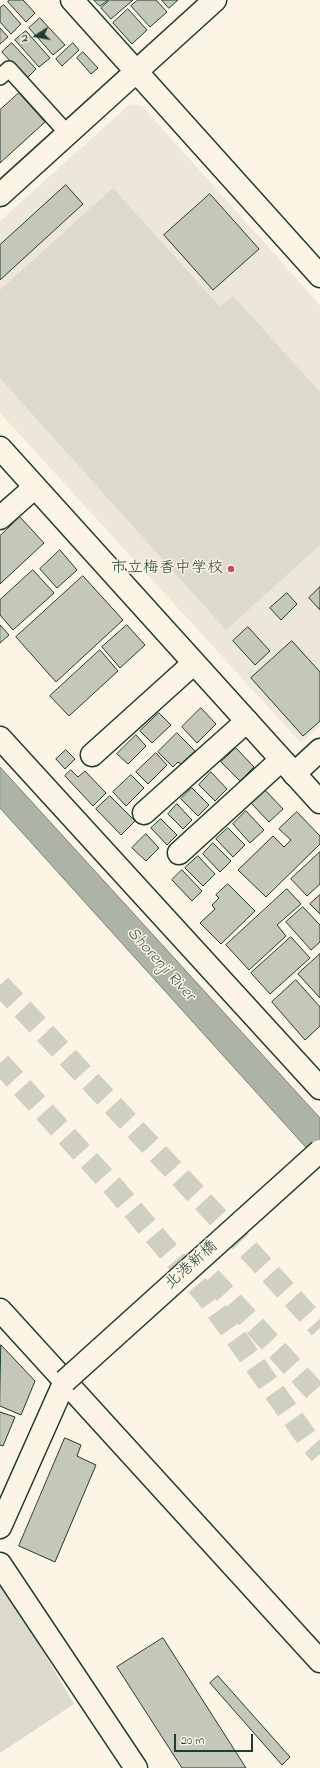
<!DOCTYPE html>
<meta charset="utf-8">
<style>
body{margin:0}
#map{position:relative;width:320px;height:1768px;overflow:hidden;background:#fcf5e5;font-family:"Indie Flower",sans-serif}
canvas{display:block}
.north{position:absolute;left:16px;top:16px;width:40px;height:40px;-webkit-text-stroke:3px #fcf5e5;paint-order:stroke;rotate:259deg;font-size:11px;font-weight:700;line-height:16px;text-align:center;color:#1f3d34}
.north::after{content:'';display:block;margin:auto;width:14px;height:18px;background:#1f3d34;clip-path:polygon(50% 0,100% 100%,50% 72%,0 100%)}
.scale{position:absolute;left:174px;top:1734px;width:79px;height:18px;box-sizing:border-box;border:2px solid #1f3d34;border-top:0;padding-left:5px;font-size:12px;line-height:14px;white-space:nowrap;color:#1f3d34;-webkit-text-stroke:3px #fcf5e5;paint-order:stroke}
</style>
<div id="map">
<canvas width="320" height="1768"></canvas>
<div class="north">N</div>
<div class="scale">20 m</div>
</div>
<script>
const g = document.querySelector('canvas').getContext('2d');
g.lineJoin = 'round';
function fillPath(path, color) { g.fillStyle = color; g.fill(path, 'evenodd'); }
function stroke(path, color, width, dash) { g.strokeStyle = color; g.lineWidth = width; g.lineCap = dash ? 'butt' : 'round'; g.setLineDash(dash || []); g.stroke(path); }
function write(font, color, halo, rows, align = 'center') {
  g.font = font + ' "Indie Flower","Klee One",sans-serif'; g.lineWidth = 3; g.setLineDash([]); g.textBaseline = 'middle'; g.strokeStyle = halo; g.fillStyle = color; for (const [text, x, y, turn = 0] of rows) {
    g.save(); g.translate(x, y); g.rotate((+turn || 0) * Math.PI / 180); g.textAlign = isNaN(turn) ? turn : align; if (halo) g.strokeText(text, 0, 0); g.fillText(text, 0, 0); g.restore();
  }
}
const built = new Path2D(`
 M 130,104 L 142,106 L 320,305 L 320,726 L 301,743 L 0,413 L 0,221 Z`);
const green = new Path2D(`
 M 113,188 L 220,307 L 233,296 L 320,392 L 320,545 L 226,630 L 0,378 L 0,290 Z
 M 3,1584 L 74,1704 L 0,1753 L 0,1585 Z`);
const water = new Path2D(`
 M 0,767 L 320,1118 L 320,1163 L 0,808 Z`);
const building = new Path2D(`
 M 9,0 L 23,0 L 35,13 L 26,22 L 8,2 Z
 M 94,0 L 108,0 L 100,6 Z
 M 110,0 L 133,0 L 111,19 L 101,8 Z
 M 138,0 L 156,0 L 167,12 L 150,27 L 131,6 Z
 M 162,0 L 178,0 L 169,8 Z
 M 4,5 L 21,24 L 11,34 L 0,22 L 0,8 Z
 M 128,9 L 147,30 L 132,44 L 113,23 Z
 M 40,18 L 65,45 L 53,55 L 29,28 Z
 M 0,28 L 8,37 L 0,44 Z
 M 26,31 L 50,58 L 39,67 L 15,40 Z
 M 12,43 L 36,69 L 26,79 L 2,52 Z
 M 73,43 L 79,50 L 62,66 L 56,59 Z
 M 83,52 L 98,68 L 91,74 L 77,58 Z
 M 19,93 L 45,122 L 0,163 L 0,110 Z
 M 66,185 L 83,204 L 0,280 L 0,245 Z
 M 210,194 L 259,249 L 213,290 L 164,235 Z
 M 20,517 L 44,543 L 0,584 L 0,536 Z
 M 60,550 L 77,570 L 57,588 L 40,569 Z
 M 33,570 L 54,593 L 13,630 L 0,615 L 0,600 Z
 M 83,576 L 123,620 L 56,682 L 16,637 Z
 M 320,587 L 320,610 L 309,598 Z
 M 287,593 L 297,604 L 281,620 L 270,608 Z
 M 0,625 L 9,635 L 0,643 Z
 M 127,625 L 145,645 L 120,668 L 102,647 Z
 M 248,627 L 270,651 L 255,665 L 233,641 Z
 M 292,641 L 320,672 L 320,721 L 303,736 L 251,678 Z
 M 100,650 L 118,671 L 69,716 L 50,696 Z
 M 201,708 L 216,724 L 197,743 L 182,727 Z
 M 159,713 L 171,725 L 152,743 L 140,731 Z
 M 177,733 L 195,751 L 181,764 L 178,762 L 173,767 L 158,752 Z
 M 136,735 L 146,746 L 128,764 L 117,754 Z
 M 236,748 L 254,767 L 240,781 L 221,762 Z
 M 66,750 L 75,759 L 65,769 L 56,759 Z
 M 156,753 L 167,765 L 148,784 L 136,772 Z
 M 71,770 L 78,777 L 85,771 L 106,793 L 93,806 L 65,776 Z
 M 211,772 L 227,789 L 215,801 L 199,785 Z
 M 131,775 L 144,788 L 126,806 L 113,792 Z
 M 192,788 L 209,805 L 198,816 L 181,799 Z
 M 264,789 L 283,809 L 269,822 L 251,803 Z
 M 110,796 L 135,821 L 121,835 L 96,809 Z
 M 177,804 L 192,820 L 183,829 L 168,814 Z
 M 246,811 L 264,830 L 250,843 L 233,824 Z
 M 297,812 L 320,836 L 320,844 L 266,897 L 238,870 L 273,836 L 284,847 L 291,840 L 279,829 Z
 M 161,819 L 177,835 L 167,845 L 151,828 Z
 M 228,828 L 245,845 L 233,857 L 216,839 Z
 M 146,834 L 159,848 L 146,861 L 132,848 Z
 M 213,843 L 231,861 L 220,872 L 203,854 Z
 M 320,852 L 320,884 L 307,896 L 291,879 Z
 M 198,856 L 215,874 L 203,886 L 185,868 Z
 M 182,870 L 202,891 L 192,901 L 172,880 Z
 M 228,884 L 255,911 L 221,944 L 200,923 L 215,909 L 212,905 L 219,898 L 216,895 Z
 M 287,889 L 301,904 L 277,925 L 286,936 L 249,970 L 226,945 Z
 M 320,895 L 320,914 L 310,904 Z
 M 303,907 L 320,925 L 320,942 L 311,950 L 286,922 Z
 M 291,937 L 310,958 L 270,994 L 251,973 Z
 M 320,954 L 320,998 L 298,974 Z
 M 296,980 L 320,1007 L 320,1026 L 305,1040 L 272,1002 Z
 M 1,1345 L 35,1381 L 21,1415 L 0,1406 Z
 M 0,1412 L 15,1417 L 3,1446 L 0,1445 Z
 M 65,1438 L 81,1445 L 77,1456 L 96,1465 L 55,1562 L 19,1546 Z
 M 163,1638 L 246,1768 L 182,1768 L 117,1667 Z
 M 218,1676 L 290,1757 L 282,1765 L 210,1683 Z`);
const highwayTunnel = new Path2D(`
 M 0,985 L 255,1257 L 320,1328
 M 0,1063 L 117,1191 L 207,1297 L 312,1445 L 320,1454
 M 188,1253 L 320,1397`);
const lane = new Path2D(`
 M 0,77 L 9,69 L 67,133`);
const street = new Path2D(`
 M 72,0 L 320,276
 M 0,195 L 215,0
 M 0,518 L 35,487
 M 0,738 L 320,1088
 M 92,755 L 194,663
 M 294,774 L 320,750
 M 144,813 L 247,721
 M 179,853 L 281,760
 M 0,1310 L 320,1661
 M 0,1564 L 136,1768`);
const secondary = new Path2D(`
 M 0,448 L 320,802
 M 0,1527 L 65,1381`);
const secondaryBridge = new Path2D(`
 M 65,1381 L 320,1151`);
const markers = [
 [231,569,4,"#d1495b"]
];
const poiNames = [
 ["市立梅香中学校",223,569]
];
const streetNames = [
 ["北港新橋",192,1266,-42]
];
const waterNames = [
 ["Shorenji River",160,965,48]
];
fillPath(built, '#ece7d8');
fillPath(green, '#dcdacc');
fillPath(water, '#aeb3a7');
stroke(water, '#758479', 1);
fillPath(building, '#c5c7b9');
stroke(building, '#1f3d34', 1);
stroke(highwayTunnel, '#d0d0c2', 22, [22, 11]);
stroke(lane, '#1f3d34', 18);
stroke(street, '#1f3d34', 25);
stroke(secondary, '#1f3d34', 25);
stroke(lane, '#fcf5e5', 15);
stroke(street, '#fcf5e5', 22);
stroke(secondary, '#fcf5e5', 22);
stroke(secondaryBridge, '#1f3d34', 25, []);
stroke(secondaryBridge, '#fcf5e5', 22);
for (const [x, y, r, color] of markers) { const dot = new Path2D(); dot.arc(x, y, r, 0, 2 * Math.PI); g.fillStyle = color; g.fill(dot); stroke(dot, '#fcf5e5', 1.5); }
write('16px', '#1f3d34', '#fcf5e5', poiNames, 'right');
write('16px', '#1f3d34', '#fcf5e5', streetNames);
write('italic 17px', '#435a51', '#fcf5e5', waterNames);
</script>
